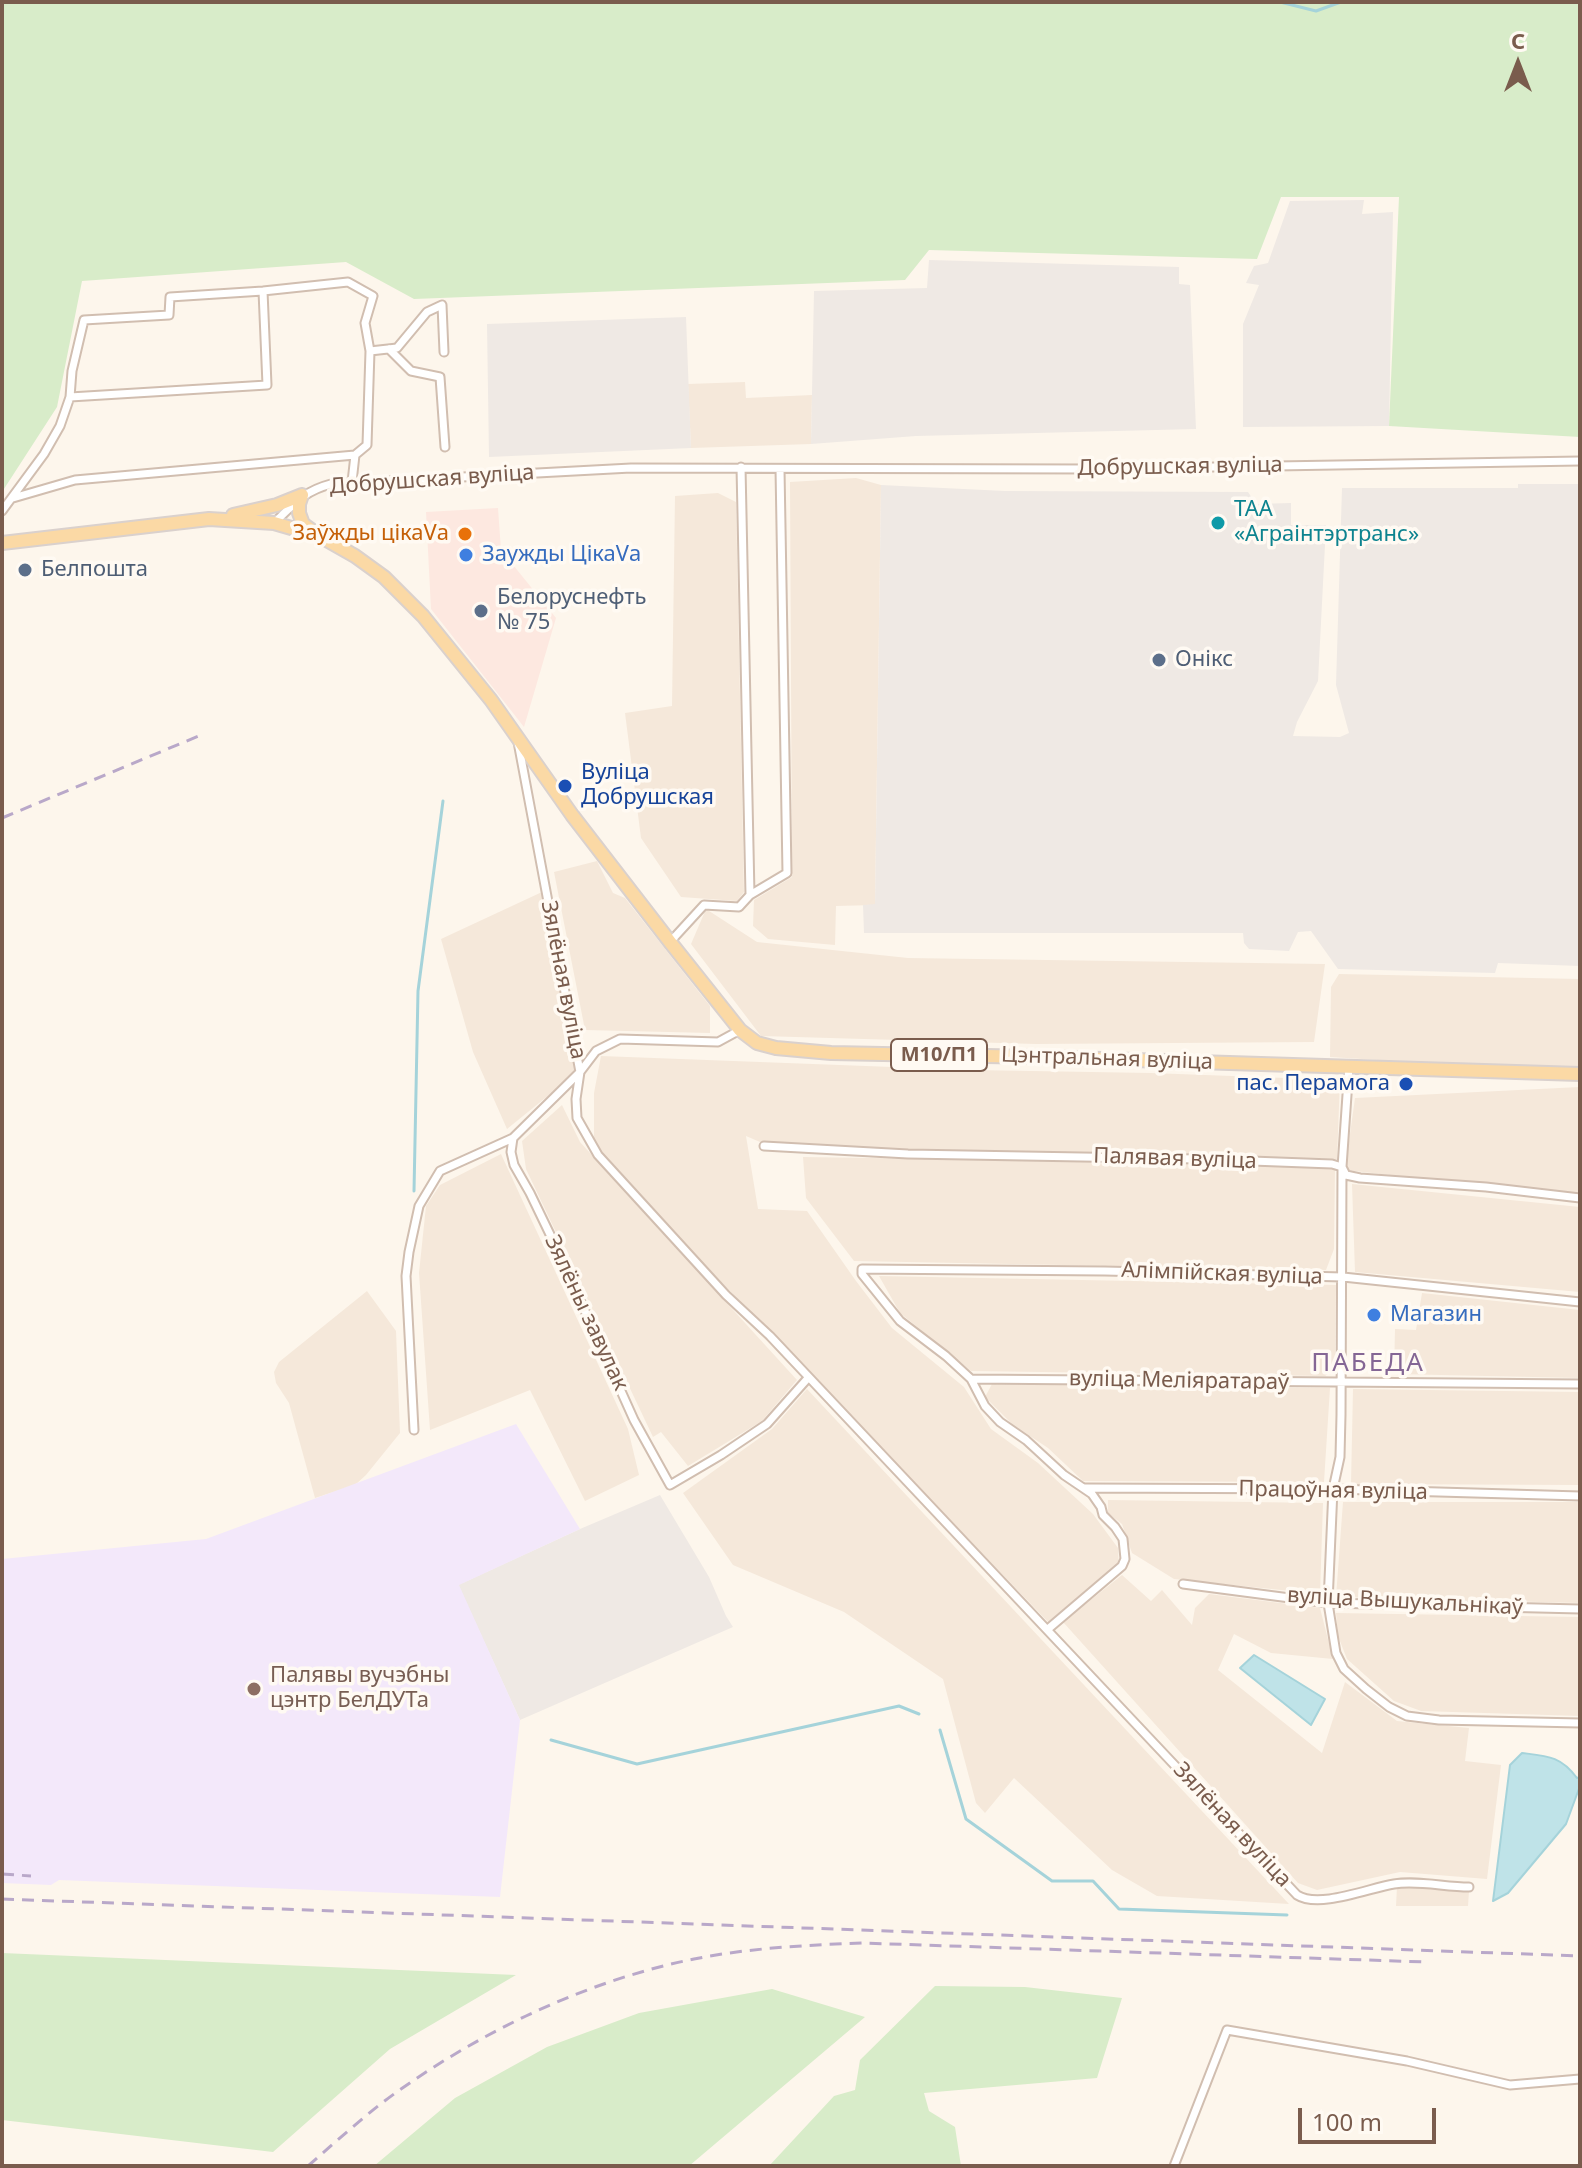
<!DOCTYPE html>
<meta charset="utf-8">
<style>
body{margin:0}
#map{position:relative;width:1582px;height:2168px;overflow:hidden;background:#fdf6ec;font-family:"Noto Sans",sans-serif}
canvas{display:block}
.frame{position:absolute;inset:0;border:4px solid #7a5c4d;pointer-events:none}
.north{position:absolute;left:1478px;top:24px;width:80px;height:80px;-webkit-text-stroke:6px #fffaf3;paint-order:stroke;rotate:0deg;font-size:22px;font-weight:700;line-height:32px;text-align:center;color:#7a5c4d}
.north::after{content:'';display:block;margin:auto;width:28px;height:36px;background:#7a5c4d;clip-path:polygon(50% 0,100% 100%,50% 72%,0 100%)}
.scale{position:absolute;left:1298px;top:2108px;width:138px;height:36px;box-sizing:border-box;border:4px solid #7a5c4d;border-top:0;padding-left:10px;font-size:24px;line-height:28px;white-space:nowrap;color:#7a5c4d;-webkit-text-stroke:6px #fffaf3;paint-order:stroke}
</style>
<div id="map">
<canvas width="1582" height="2168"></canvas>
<div class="frame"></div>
<div class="north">С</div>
<div class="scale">100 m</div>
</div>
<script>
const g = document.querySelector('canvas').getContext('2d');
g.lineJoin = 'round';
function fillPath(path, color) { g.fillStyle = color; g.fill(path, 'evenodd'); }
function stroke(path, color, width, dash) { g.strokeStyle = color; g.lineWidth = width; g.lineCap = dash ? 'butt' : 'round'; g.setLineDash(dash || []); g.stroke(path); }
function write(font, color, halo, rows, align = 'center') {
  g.font = font + ' "Noto Sans",sans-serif'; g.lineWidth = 7; g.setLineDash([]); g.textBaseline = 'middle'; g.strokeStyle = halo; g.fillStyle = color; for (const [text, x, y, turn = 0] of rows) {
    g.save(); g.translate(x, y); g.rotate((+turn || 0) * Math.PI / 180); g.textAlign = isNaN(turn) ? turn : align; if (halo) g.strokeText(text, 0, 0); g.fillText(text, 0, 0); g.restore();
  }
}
const residential = new Path2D(`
 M 745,382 L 746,398 L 812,395 L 811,444 L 691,448 L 688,384 Z
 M 856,478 L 881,485 L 875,905 L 836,906 L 835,945 L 768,939 L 753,926 L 754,900 L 792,877 L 790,482 Z
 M 718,493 L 736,502 L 744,892 L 737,901 L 681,897 L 641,838 L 625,713 L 672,706 L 675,496 Z
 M 597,861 L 613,893 L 625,898 L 710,1006 L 710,1033 L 585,1030 L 554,872 Z
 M 542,892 L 576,1073 L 507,1129 L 473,1052 L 441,939 Z
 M 706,909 L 757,942 L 908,958 L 1325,964 L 1314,1042 L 1036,1044 L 761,1036 L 691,944 Z
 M 1339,974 L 1580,979 L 1580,1067 L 1442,1064 L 1330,1057 L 1331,987 Z
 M 601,1056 L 972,1070 L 1151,1073 L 1340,1080 L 1337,1159 L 896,1151 L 760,1142 L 746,1136 L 758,1209 L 807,1211 L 856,1281 L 892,1328 L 964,1387 L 991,1429 L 1038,1463 L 1093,1514 L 1118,1548 L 1119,1568 L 1051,1625 L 607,1163 L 594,1139 L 594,1093 Z
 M 1580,1087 L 1580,1196 L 1345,1170 L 1355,1098 Z
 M 562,1105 L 580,1142 L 797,1380 L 762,1421 L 688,1466 L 661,1432 L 653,1437 L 526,1169 L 522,1141 Z
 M 501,1154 L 628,1429 L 639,1475 L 585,1501 L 530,1390 L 430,1430 L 419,1273 L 426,1206 L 440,1185 Z
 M 803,1157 L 1071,1161 L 1335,1168 L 1334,1249 L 1326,1270 L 854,1261 L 806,1198 Z
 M 1352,1184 L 1580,1207 L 1580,1292 L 1355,1272 Z
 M 879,1276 L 1336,1285 L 1335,1369 L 1325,1376 L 971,1371 L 900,1313 Z
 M 367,1291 L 396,1331 L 400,1433 L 366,1475 L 355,1485 L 315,1498 L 289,1403 L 276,1383 L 274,1372 L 279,1362 Z
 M 1422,1293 L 1580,1310 L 1580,1378 L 1394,1374 L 1395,1329 L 1416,1330 Z
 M 992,1384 L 1330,1388 L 1324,1482 L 1083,1481 L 1048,1448 L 1012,1424 L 985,1397 Z
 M 807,1389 L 1289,1904 L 1157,1896 L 1112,1870 L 1014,1778 L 985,1813 L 976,1803 L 943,1679 L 844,1612 L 733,1565 L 683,1493 L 772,1429 Z
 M 1353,1389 L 1580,1392 L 1580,1485 L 1351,1484 Z
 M 1108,1500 L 1323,1503 L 1320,1594 L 1174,1579 L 1132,1553 L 1122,1524 L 1108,1513 Z
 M 1343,1502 L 1580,1502 L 1580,1603 L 1336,1597 Z
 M 1122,1575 L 1151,1601 L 1162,1590 L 1192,1625 L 1195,1608 L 1209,1594 L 1320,1608 L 1333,1659 L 1271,1653 L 1234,1634 L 1218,1670 L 1322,1753 L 1345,1682 L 1397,1721 L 1469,1728 L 1465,1761 L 1501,1765 L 1487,1879 L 1400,1872 L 1317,1890 L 1298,1883 L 1063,1622 Z
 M 1336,1613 L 1580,1617 L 1580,1716 L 1421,1711 L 1394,1701 L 1347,1659 L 1338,1636 Z
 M 1397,1887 L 1469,1891 L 1468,1906 L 1396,1906 Z`);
const commercial = new Path2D(`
 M 498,508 L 501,550 L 556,618 L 524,727 L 431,609 L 426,512 Z`);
const industrial = new Path2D(`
 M 1364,200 L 1362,214 L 1393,212 L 1389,426 L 1243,427 L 1243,324 L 1259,285 L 1246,283 L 1254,266 L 1268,263 L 1290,201 Z
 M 929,260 L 1179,267 L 1179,284 L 1190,285 L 1196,429 L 916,436 L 811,444 L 814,291 L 927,288 Z
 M 686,317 L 691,448 L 489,457 L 487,324 Z
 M 1518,484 L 1580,484 L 1580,966 L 1498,963 L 1495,973 L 1338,969 L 1311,931 L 1298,932 L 1289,951 L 1249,949 L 1244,943 L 1243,933 L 864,933 L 863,905 L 875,904 L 881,485 L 1005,491 L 1248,492 L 1256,504 L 1291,503 L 1291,525 L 1326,525 L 1318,681 L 1297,722 L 1293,736 L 1340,737 L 1349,733 L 1336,685 L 1342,488 L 1518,488 Z
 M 660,1495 L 709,1577 L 726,1616 L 733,1627 L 520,1720 L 458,1585 L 580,1529 Z`);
const education = new Path2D(`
 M 516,1424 L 580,1529 L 459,1585 L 520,1720 L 500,1897 L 59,1880 L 51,1885 L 2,1883 L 2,1559 L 206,1539 Z`);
const green = new Path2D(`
 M 2,2 L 1580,2 L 1580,437 L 1389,426 L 1399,197 L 1281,197 L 1257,259 L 929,250 L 905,280 L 414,299 L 346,262 L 82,281 L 57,407 L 2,492 Z
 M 2,1953 L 516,1975 L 390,2049 L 273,2152 L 2,2120 Z
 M 935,1986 L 1025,1987 L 1122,1998 L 1097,2078 L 924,2093 L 929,2111 L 955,2127 L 961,2166 L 769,2166 L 834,2096 L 855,2090 L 860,2060 Z
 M 772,1989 L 865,2017 L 689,2166 L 374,2166 L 455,2098 L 547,2047 L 639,2013 Z`);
const water = new Path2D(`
 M 1254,1655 L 1325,1699 L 1311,1725 L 1240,1668 Z
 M 1522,1753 C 1547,1756 1561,1756 1577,1778 L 1580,1777 L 1580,1786 L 1566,1824 L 1508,1893 L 1493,1901 L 1510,1765 Z`);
const stream = new Path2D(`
 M 1280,2 L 1316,11 L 1341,2
 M 414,1191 L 418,991 L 443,801
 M 940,1730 L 966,1819 L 1052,1881 L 1093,1881 L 1119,1909 L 1287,1915
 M 551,1740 L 637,1764 L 899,1706 L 919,1714`);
const minor = new Path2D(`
 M 389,349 L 411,371 L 440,377 L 445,447
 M 370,351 L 397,348 L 427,312 L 442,305 L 444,352
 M 70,397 L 267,385 L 263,291
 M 13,498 L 75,480 L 355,455
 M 2,511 L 44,454 L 60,426 L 70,397 L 72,371 L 84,320 L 169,315 L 170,297 L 263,291 L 348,282 L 373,296 L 365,323 L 370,351 L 367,445 L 355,455 L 352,482
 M 274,523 C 294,504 304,491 331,484 L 631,468 L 1093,469 L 1580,461
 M 518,742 L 580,1072 L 576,1099 L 577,1118 L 598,1155 L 726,1295 L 770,1336 L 1297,1895 C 1319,1909 1369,1888 1394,1884 C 1417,1880 1445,1887 1469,1887
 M 750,895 L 787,873 L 780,469
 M 670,942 L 704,905 L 739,907 L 750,895 L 741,467
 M 740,1030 L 718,1042 L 620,1039 L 596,1051 L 580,1072 L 513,1138 L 511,1152 L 514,1165 L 530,1193 L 558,1251 L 634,1420 L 670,1485 L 721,1455 L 767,1424 L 808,1378
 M 1349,1066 L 1342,1167 L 1341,1415 L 1340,1457 L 1333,1489 L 1328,1603 L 1336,1653 L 1344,1669 L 1366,1689 L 1389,1707 L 1407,1716 L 1439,1720 L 1580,1723
 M 764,1146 L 908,1154 L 1198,1159 L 1332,1164 L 1342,1167 L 1346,1175 L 1360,1178 L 1486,1187 L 1580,1198
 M 971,1379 L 1580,1384
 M 414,1430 L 406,1276 L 409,1252 L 419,1206 L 440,1171 L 513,1138
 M 1085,1488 L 1333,1489 L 1580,1496
 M 1183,1584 L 1328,1603 L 1580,1609
 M 1048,1629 L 1122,1566 L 1125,1559 L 1123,1539 L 1115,1527 L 1103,1515 L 1101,1507 L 1092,1494 L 1064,1475 L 1026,1440 L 1000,1422 L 985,1406 L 971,1379 L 946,1356 L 900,1321 L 862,1274 L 862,1269 L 1105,1271 L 1343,1277 L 1580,1302
 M 1174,2166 L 1227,2030 L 1407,2061 L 1510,2085 L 1580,2079`);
const primary = new Path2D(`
 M 302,495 L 299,504 L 299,513 L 303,524 L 318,535 L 355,556 L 384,577 L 423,616 L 491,700 L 572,815 L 670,942 L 740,1030 L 757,1043 L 776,1048 L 831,1053 L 1038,1057 L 1580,1074
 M 233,515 L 277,505 L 302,495
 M 2,543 L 209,519 L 274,523 L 312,534`);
const rail = new Path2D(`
 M 2,818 L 201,735
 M 2,1874 L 31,1876
 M 2,1899 L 1580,1956
 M 308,2166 C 338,2140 368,2112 401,2089 C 488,2028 590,1980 694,1959 C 749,1948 807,1945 863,1943 L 1425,1962`);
const markers = [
 [1218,523,8,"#0f9aa8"],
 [465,534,8,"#e8710a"],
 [466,555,8,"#3f7fe0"],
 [25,570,8,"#5c6f8a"],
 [481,611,8,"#5c6f8a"],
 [1159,660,8,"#5c6f8a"],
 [565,786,8,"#1a4fb4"],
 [1406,1084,8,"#1a4fb4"],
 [1374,1315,8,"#3f7fe0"],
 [254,1689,8,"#8d6e63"]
];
const shields = [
 [939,1055,96]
];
const shieldNames = [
 ["М10/П1",939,1055]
];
const streetNames = [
 ["Добрушская вуліца",1180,467,-1],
 ["Добрушская вуліца",432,480,-4],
 ["Зялёная вуліца",563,980,79],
 ["Цэнтральная вуліца",1107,1059,2],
 ["Палявая вуліца",1175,1159,2],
 ["Алімпійская вуліца",1222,1274,2],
 ["Зялёны завулак",586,1313,65],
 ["вуліца Меліяратараў",1179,1381,1],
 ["Працоўная вуліца",1333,1491,1],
 ["вуліца Вышукальнікаў",1405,1602,3],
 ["Зялёная вуліца",1232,1825,47]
];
const cultureNames = [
 ["ТАА",1234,510],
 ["«Аграінтэртранс»",1234,535]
];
const foodNames = [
 ["Заўжды цікаVа",449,534]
];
const shopNames = [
 ["Заужды ЦікаVа",482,555],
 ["Магазин",1390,1315]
];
const serviceNames = [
 ["Белпошта",41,570],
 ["Белоруснефть",497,598],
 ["№ 75",497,623],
 ["Онікс",1175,660]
];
const transitNames = [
 ["Вуліца",581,773],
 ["Добрушская",581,798],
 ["пас. Перамога",1390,1084,"right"]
];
const educationNames = [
 ["Палявы вучэбны",270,1676],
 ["цэнтр БелДУТа",270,1701]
];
const quarterNames = [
 ["ПАБЕДА",1368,1364]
];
fillPath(residential, '#f5e8da');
fillPath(commercial, '#fde8e0');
fillPath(industrial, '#efe9e4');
fillPath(education, '#f3e8fa');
fillPath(green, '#d8ecc9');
fillPath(water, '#bfe3e8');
stroke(water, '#a5d3da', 2);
stroke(stream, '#a5d3da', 3);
stroke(minor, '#d1beb0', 11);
stroke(primary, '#dad1cd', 16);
stroke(minor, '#fff', 7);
stroke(primary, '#fbd9a5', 12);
stroke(rail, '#b9a8c9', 3, [12, 8]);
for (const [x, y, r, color] of markers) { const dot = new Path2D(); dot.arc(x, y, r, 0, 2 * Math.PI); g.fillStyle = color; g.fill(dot); stroke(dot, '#fffaf3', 3); }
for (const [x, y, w] of shields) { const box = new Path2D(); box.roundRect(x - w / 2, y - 16, w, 32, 6); g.fillStyle = '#fffaf3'; g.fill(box); stroke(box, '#7a5c4d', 2); }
write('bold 20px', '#7a5c4d', null, shieldNames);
write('22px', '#7a5c4d', '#fffaf3', streetNames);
write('22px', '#0d838f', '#fffaf3', cultureNames, 'left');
write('22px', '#c56008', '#fffaf3', foodNames, 'right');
write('22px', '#366cbe', '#fffaf3', shopNames, 'left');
write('22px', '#4e5e75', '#fffaf3', serviceNames, 'left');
write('22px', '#164399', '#fffaf3', transitNames, 'left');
write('22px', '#785e54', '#fffaf3', educationNames, 'left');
g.letterSpacing = '2px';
write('26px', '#846695', '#fffaf3', quarterNames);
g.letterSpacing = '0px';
</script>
